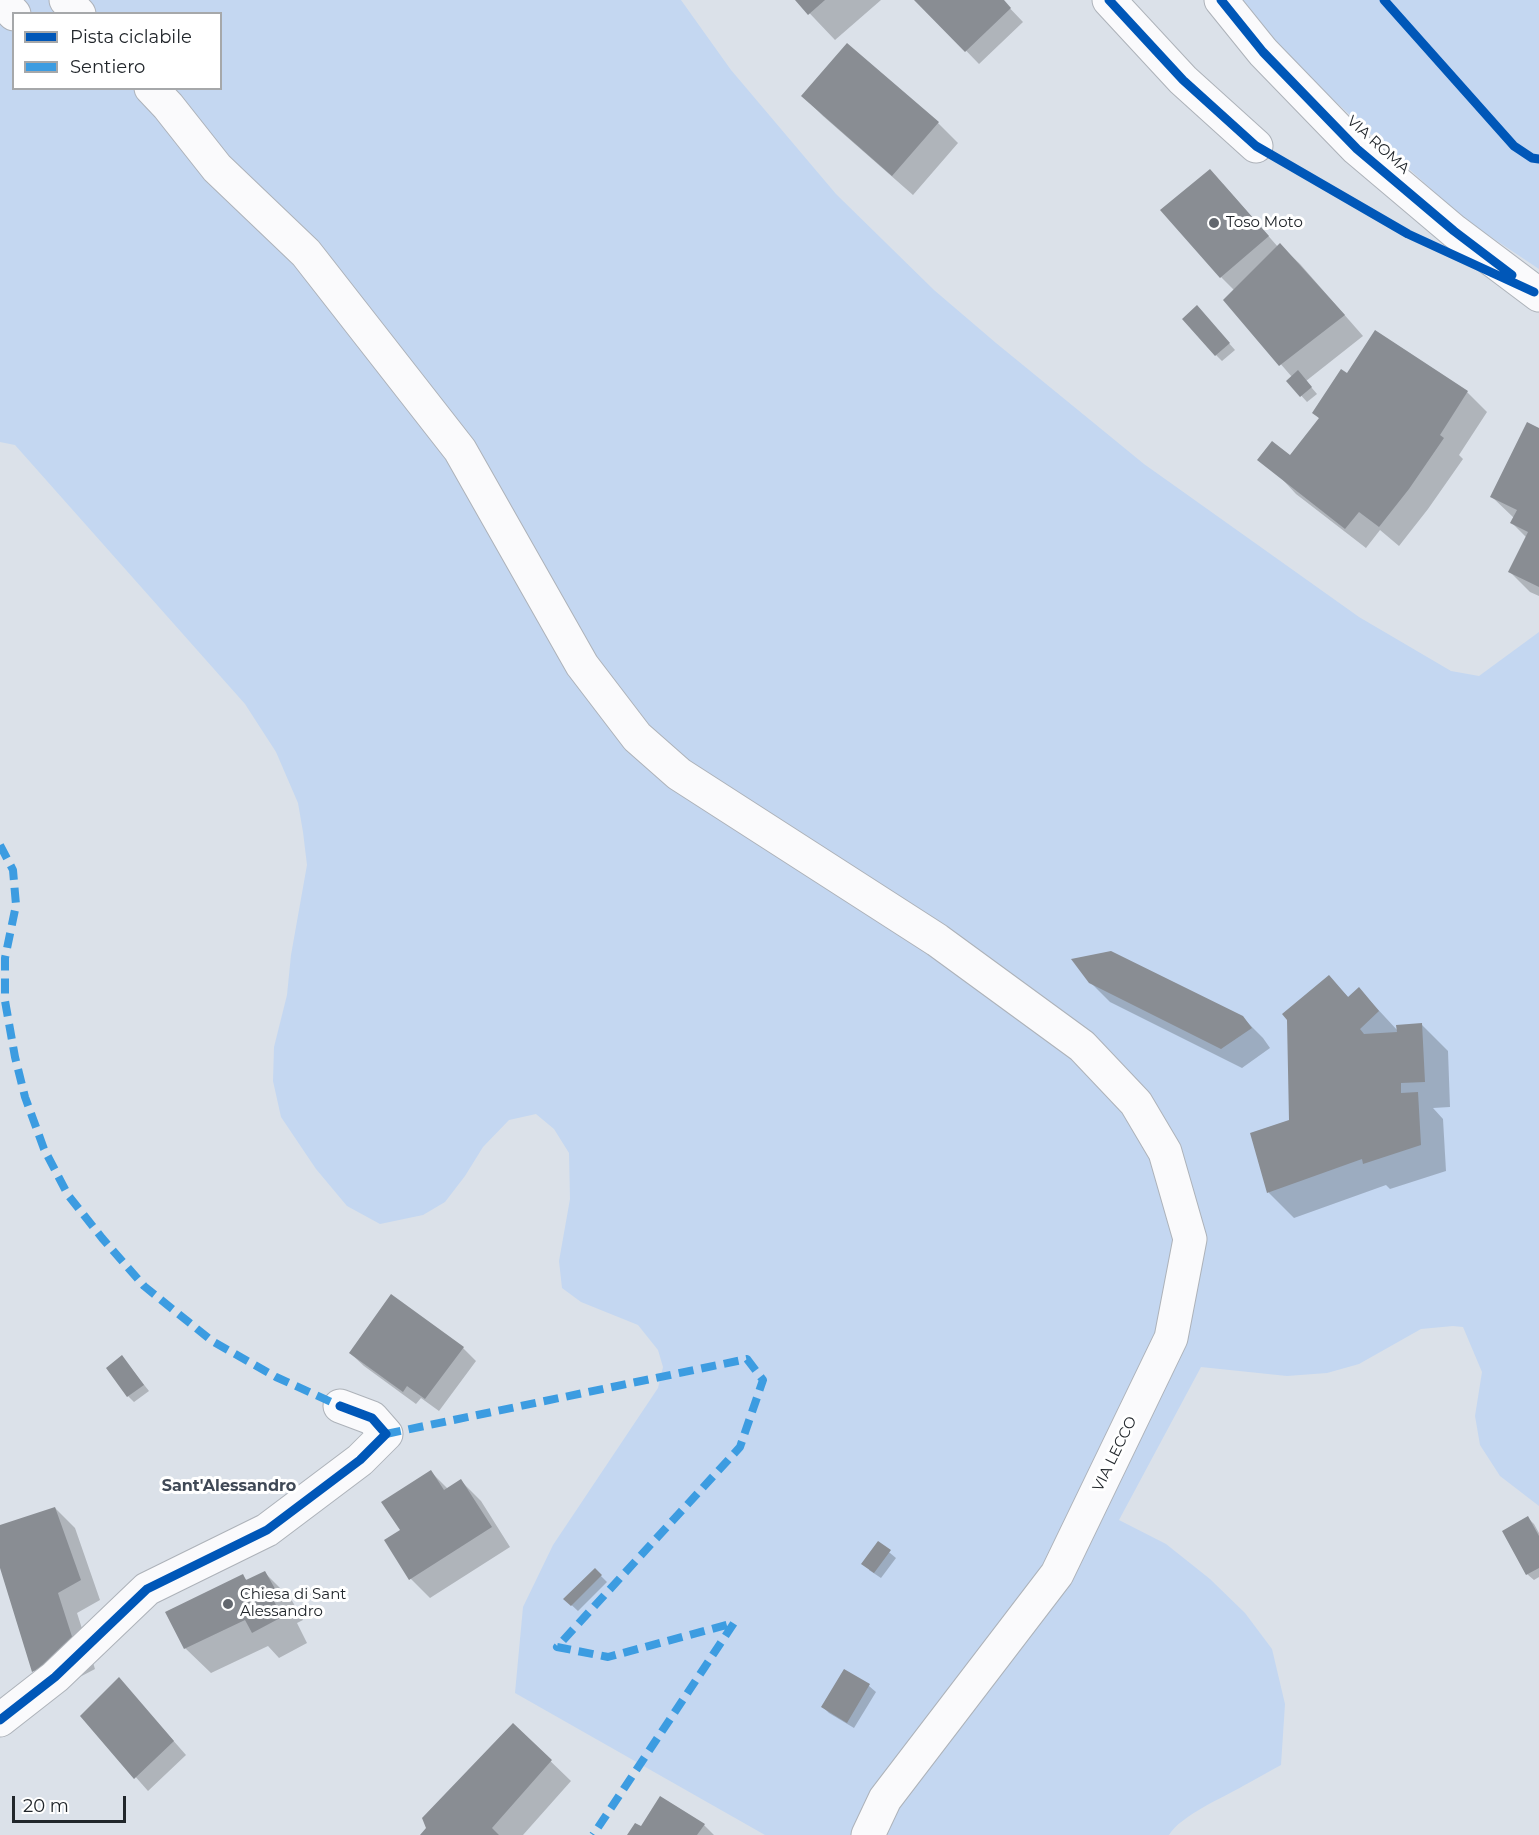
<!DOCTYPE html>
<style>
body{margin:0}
#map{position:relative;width:1539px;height:1835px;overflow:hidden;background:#dbe1e9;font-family:Montserrat,sans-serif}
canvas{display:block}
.legend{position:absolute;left:12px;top:12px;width:210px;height:78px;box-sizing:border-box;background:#fff;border:2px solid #a6a8aa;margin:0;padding:8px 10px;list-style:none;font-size:18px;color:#21262b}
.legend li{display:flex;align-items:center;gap:12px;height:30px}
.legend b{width:30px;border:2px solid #a6a8aa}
.scale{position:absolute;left:12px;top:1796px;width:114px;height:27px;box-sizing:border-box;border:3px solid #21262b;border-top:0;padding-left:8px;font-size:18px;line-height:21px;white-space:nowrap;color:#21262b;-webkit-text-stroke:4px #fff;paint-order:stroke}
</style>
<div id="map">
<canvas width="1539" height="1835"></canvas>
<ul class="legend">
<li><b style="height:8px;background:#0057b8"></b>Pista ciclabile</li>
<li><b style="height:8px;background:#3c9ce1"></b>Sentiero</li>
</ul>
<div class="scale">20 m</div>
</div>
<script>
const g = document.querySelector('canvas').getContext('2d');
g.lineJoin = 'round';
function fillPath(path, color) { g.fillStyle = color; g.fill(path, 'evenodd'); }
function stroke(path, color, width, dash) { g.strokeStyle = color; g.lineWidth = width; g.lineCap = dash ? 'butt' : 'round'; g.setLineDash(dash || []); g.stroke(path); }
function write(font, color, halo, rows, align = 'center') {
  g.font = font + ' Montserrat,sans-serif'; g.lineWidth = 6; g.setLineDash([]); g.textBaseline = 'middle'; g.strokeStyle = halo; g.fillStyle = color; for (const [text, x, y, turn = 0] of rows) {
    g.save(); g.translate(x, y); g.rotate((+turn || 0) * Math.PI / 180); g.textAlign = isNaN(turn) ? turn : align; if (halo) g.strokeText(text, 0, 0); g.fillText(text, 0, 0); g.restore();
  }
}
const green = new Path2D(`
 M 0,0 L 681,0 L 731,70 L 836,194 L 934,290 L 996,343 L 1144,464 L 1359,617 L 1451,671 L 1479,676 L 1539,632 L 1539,1506 L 1500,1476 L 1480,1445 L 1475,1416 L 1482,1372 L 1463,1327 L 1453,1326 L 1421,1329 L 1359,1364 L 1327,1373 L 1287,1376 L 1201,1367 L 1119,1520 L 1166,1544 L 1210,1579 L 1245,1613 L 1272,1649 L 1285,1704 L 1281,1765 C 1268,1772 1256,1779 1243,1786 C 1224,1797 1180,1816 1169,1835 L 765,1835 L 515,1693 L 523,1607 L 553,1545 L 658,1388 L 663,1367 L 658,1350 L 638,1325 L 581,1302 L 562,1288 L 559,1261 L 570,1199 L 569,1153 L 554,1129 L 536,1114 L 509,1120 L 483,1147 L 465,1176 L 445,1202 L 423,1215 L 380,1224 L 347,1206 L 316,1169 L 281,1117 L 273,1081 L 274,1047 L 287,995 L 291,955 L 307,865 L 303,832 L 298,803 L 276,752 L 245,704 L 15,445 L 0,442 ZM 14,14 L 220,14 L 220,88 L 14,88 Z
 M 1224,0 L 1539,0 L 1539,269 L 1464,219 Z`);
const shadow = new Path2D(`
 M 797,0 L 881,0 L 835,40 Z
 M 917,0 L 1002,0 L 1023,22 L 979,64 Z
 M 847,45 L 938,123 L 958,143 L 913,195 L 823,116 L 803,96 Z
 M 1223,184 L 1278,247 L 1280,245 L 1300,264 L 1363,336 L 1306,381 L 1317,394 L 1307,402 L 1288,381 L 1292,377 L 1225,300 L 1234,290 L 1221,277 Z
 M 1203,314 L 1235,350 L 1222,361 L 1216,355 Z
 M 1347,375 L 1467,392 L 1487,412 L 1459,455 L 1463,459 L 1428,509 L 1399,546 L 1380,530 L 1366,548 L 1296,494 L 1283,480 L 1290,457 L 1320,419 L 1314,413 Z
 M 1539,429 L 1539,596 L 1530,592 L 1510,572 L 1527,538 L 1512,523 L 1514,518 L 1491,496 Z
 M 1329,977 L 1349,998 L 1359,989 L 1398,1031 L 1422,1025 L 1448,1051 L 1450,1107 L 1433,1108 L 1443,1119 L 1446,1171 L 1390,1189 L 1386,1185 L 1294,1218 L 1269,1193 L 1252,1134 L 1290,1121 Z
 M 1090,982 L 1242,1017 L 1263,1038 L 1270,1048 L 1242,1068 L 1110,1002 Z
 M 463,1348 L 476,1361 L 439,1411 L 421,1398 L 416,1404 L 364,1366 L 350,1353 Z
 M 122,1357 L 149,1391 L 134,1402 L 128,1396 Z
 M 431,1472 L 448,1489 L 461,1481 L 481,1501 L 510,1547 L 430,1598 L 411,1579 L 402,1530 Z
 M 55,1508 L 75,1528 L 100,1600 L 77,1613 L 95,1669 L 53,1691 L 34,1671 L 0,1563 L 0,1527 Z
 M 1528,1518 L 1534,1524 L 1539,1533 L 1539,1577 L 1534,1580 L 1527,1574 Z
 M 878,1543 L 896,1558 L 881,1578 L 869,1570 Z
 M 595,1570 L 607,1582 L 578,1611 L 565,1599 Z
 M 265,1573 L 291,1599 L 303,1620 L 297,1623 L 307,1643 L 279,1658 L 268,1646 L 211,1673 L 185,1648 L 242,1576 L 248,1581 Z
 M 845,1671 L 869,1686 L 876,1692 L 854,1728 L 829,1713 L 823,1707 Z
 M 119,1679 L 186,1755 L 148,1791 L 82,1716 Z
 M 513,1725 L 571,1781 L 523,1835 L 422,1835 Z
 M 704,1825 L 714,1835 L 629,1835 L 641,1828 Z`);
const building = new Path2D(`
 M 795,0 L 825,0 L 808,15 Z
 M 914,0 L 1004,0 L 1011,8 L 965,52 Z
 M 847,43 L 939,122 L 892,176 L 801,96 Z
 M 1210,169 L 1269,236 L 1220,278 L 1160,210 Z
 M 1280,243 L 1345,315 L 1279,366 L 1223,300 Z
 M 1197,305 L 1230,343 L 1215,356 L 1182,319 Z
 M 1375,330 L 1468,391 L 1440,435 L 1444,438 L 1409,489 L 1379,527 L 1359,512 L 1345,529 L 1257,460 L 1272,441 L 1290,455 L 1319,418 L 1312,413 L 1341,369 L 1347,373 Z
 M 1298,370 L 1312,387 L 1300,397 L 1286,381 Z
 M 1527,422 L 1539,428 L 1539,587 L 1508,572 L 1528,532 L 1510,523 L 1517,510 L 1490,497 Z
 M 1111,951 L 1243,1016 L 1252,1028 L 1221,1049 L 1089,983 L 1071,959 Z
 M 1329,975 L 1348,997 L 1359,987 L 1379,1011 L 1360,1029 L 1364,1034 L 1397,1032 L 1396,1025 L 1422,1023 L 1425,1082 L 1401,1083 L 1401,1093 L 1418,1092 L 1421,1145 L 1363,1164 L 1362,1159 L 1267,1193 L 1250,1133 L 1289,1120 L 1287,1020 L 1282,1014 Z
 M 391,1294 L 464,1347 L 425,1399 L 407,1386 L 403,1392 L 349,1353 Z
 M 122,1355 L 144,1385 L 127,1397 L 106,1368 Z
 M 431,1470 L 444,1490 L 461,1479 L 492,1527 L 409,1580 L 384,1540 L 400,1530 L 381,1502 Z
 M 55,1507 L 81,1580 L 58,1593 L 76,1649 L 32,1672 L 0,1568 L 0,1525 Z
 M 1528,1516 L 1539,1536 L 1539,1568 L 1526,1575 L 1502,1531 Z
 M 878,1541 L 891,1550 L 874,1573 L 861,1564 Z
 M 595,1568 L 602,1575 L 571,1606 L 563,1599 Z
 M 265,1571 L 278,1594 L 272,1597 L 282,1617 L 252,1633 L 245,1620 L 184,1649 L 165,1612 L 243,1574 L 246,1580 Z
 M 844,1669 L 870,1684 L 847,1723 L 821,1707 Z
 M 119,1677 L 174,1741 L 134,1779 L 80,1716 Z
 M 513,1723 L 552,1760 L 492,1828 L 499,1835 L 420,1835 L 426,1828 L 422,1818 Z
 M 660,1796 L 705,1824 L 697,1835 L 627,1835 L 635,1823 L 641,1826 Z`);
const minor = new Path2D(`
 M 1,0 L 14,14
 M 1109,0 L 1183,80 L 1256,146
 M 0,1720 L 55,1677 L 147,1589 L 267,1530 L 360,1460 L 386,1434 L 372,1418 L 340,1406`);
const major = new Path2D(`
 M 66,0 L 79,14
 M 1221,0 L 1263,52 L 1357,149 L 1454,231 L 1539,295
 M 151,88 L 168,106 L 217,168 L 306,253 L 460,450 L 582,665 L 637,737 L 679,774 L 937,940 L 1082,1046 L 1136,1103 L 1165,1152 L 1190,1239 L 1171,1338 L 1057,1574 L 885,1799 L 868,1835`);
const quiet = new Path2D(`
 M 0,845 L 13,870 L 16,905 L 5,958 L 5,1001 L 15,1057 L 25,1097 L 44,1149 L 68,1195 L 102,1238 L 144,1286 L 212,1341 L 276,1377 L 340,1406
 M 386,1434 L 747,1359 L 763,1380 L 740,1447 L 557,1647 L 608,1657 L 734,1623 L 593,1835`);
const cycleway = new Path2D(`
 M 1109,0 L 1183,80 L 1256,146 L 1408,234 L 1534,292
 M 1221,0 L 1263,52 L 1357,149 L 1454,231 L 1512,275
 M 1384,0 L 1514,146 L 1532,158 L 1539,159
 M 0,1720 L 55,1677 L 147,1589 L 267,1530 L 360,1460 L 386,1434 L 372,1418 L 340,1406`);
const markers = [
 [1214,223,6,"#62676e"],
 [228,1604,6,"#62676e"]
];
const streetNames = [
 ["VIA ROMA",1378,145,42],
 ["VIA LECCO",1115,1454,-64]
];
const poiNames = [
 ["Toso Moto",1226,223],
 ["Chiesa di Sant",240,1595],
 ["Alessandro",240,1612]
];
const neighbourhoodNames = [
 ["Sant'Alessandro",229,1486]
];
fillPath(green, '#c4d7f1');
fillPath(shadow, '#0003');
fillPath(building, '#898d93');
stroke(minor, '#adb2b9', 35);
stroke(major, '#adb2b9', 35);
stroke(minor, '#fafafc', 33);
stroke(major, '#fafafc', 33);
stroke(quiet, '#3c9ce1', 8, [15, 8]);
stroke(cycleway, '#0057b8', 9);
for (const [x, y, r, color] of markers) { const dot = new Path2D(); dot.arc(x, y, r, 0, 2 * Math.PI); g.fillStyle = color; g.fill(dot); stroke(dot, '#fff', 2); }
write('15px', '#21262b', '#fff', streetNames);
write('15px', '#21262b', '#fff', poiNames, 'left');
write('bold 16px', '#404956', '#fff', neighbourhoodNames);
</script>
